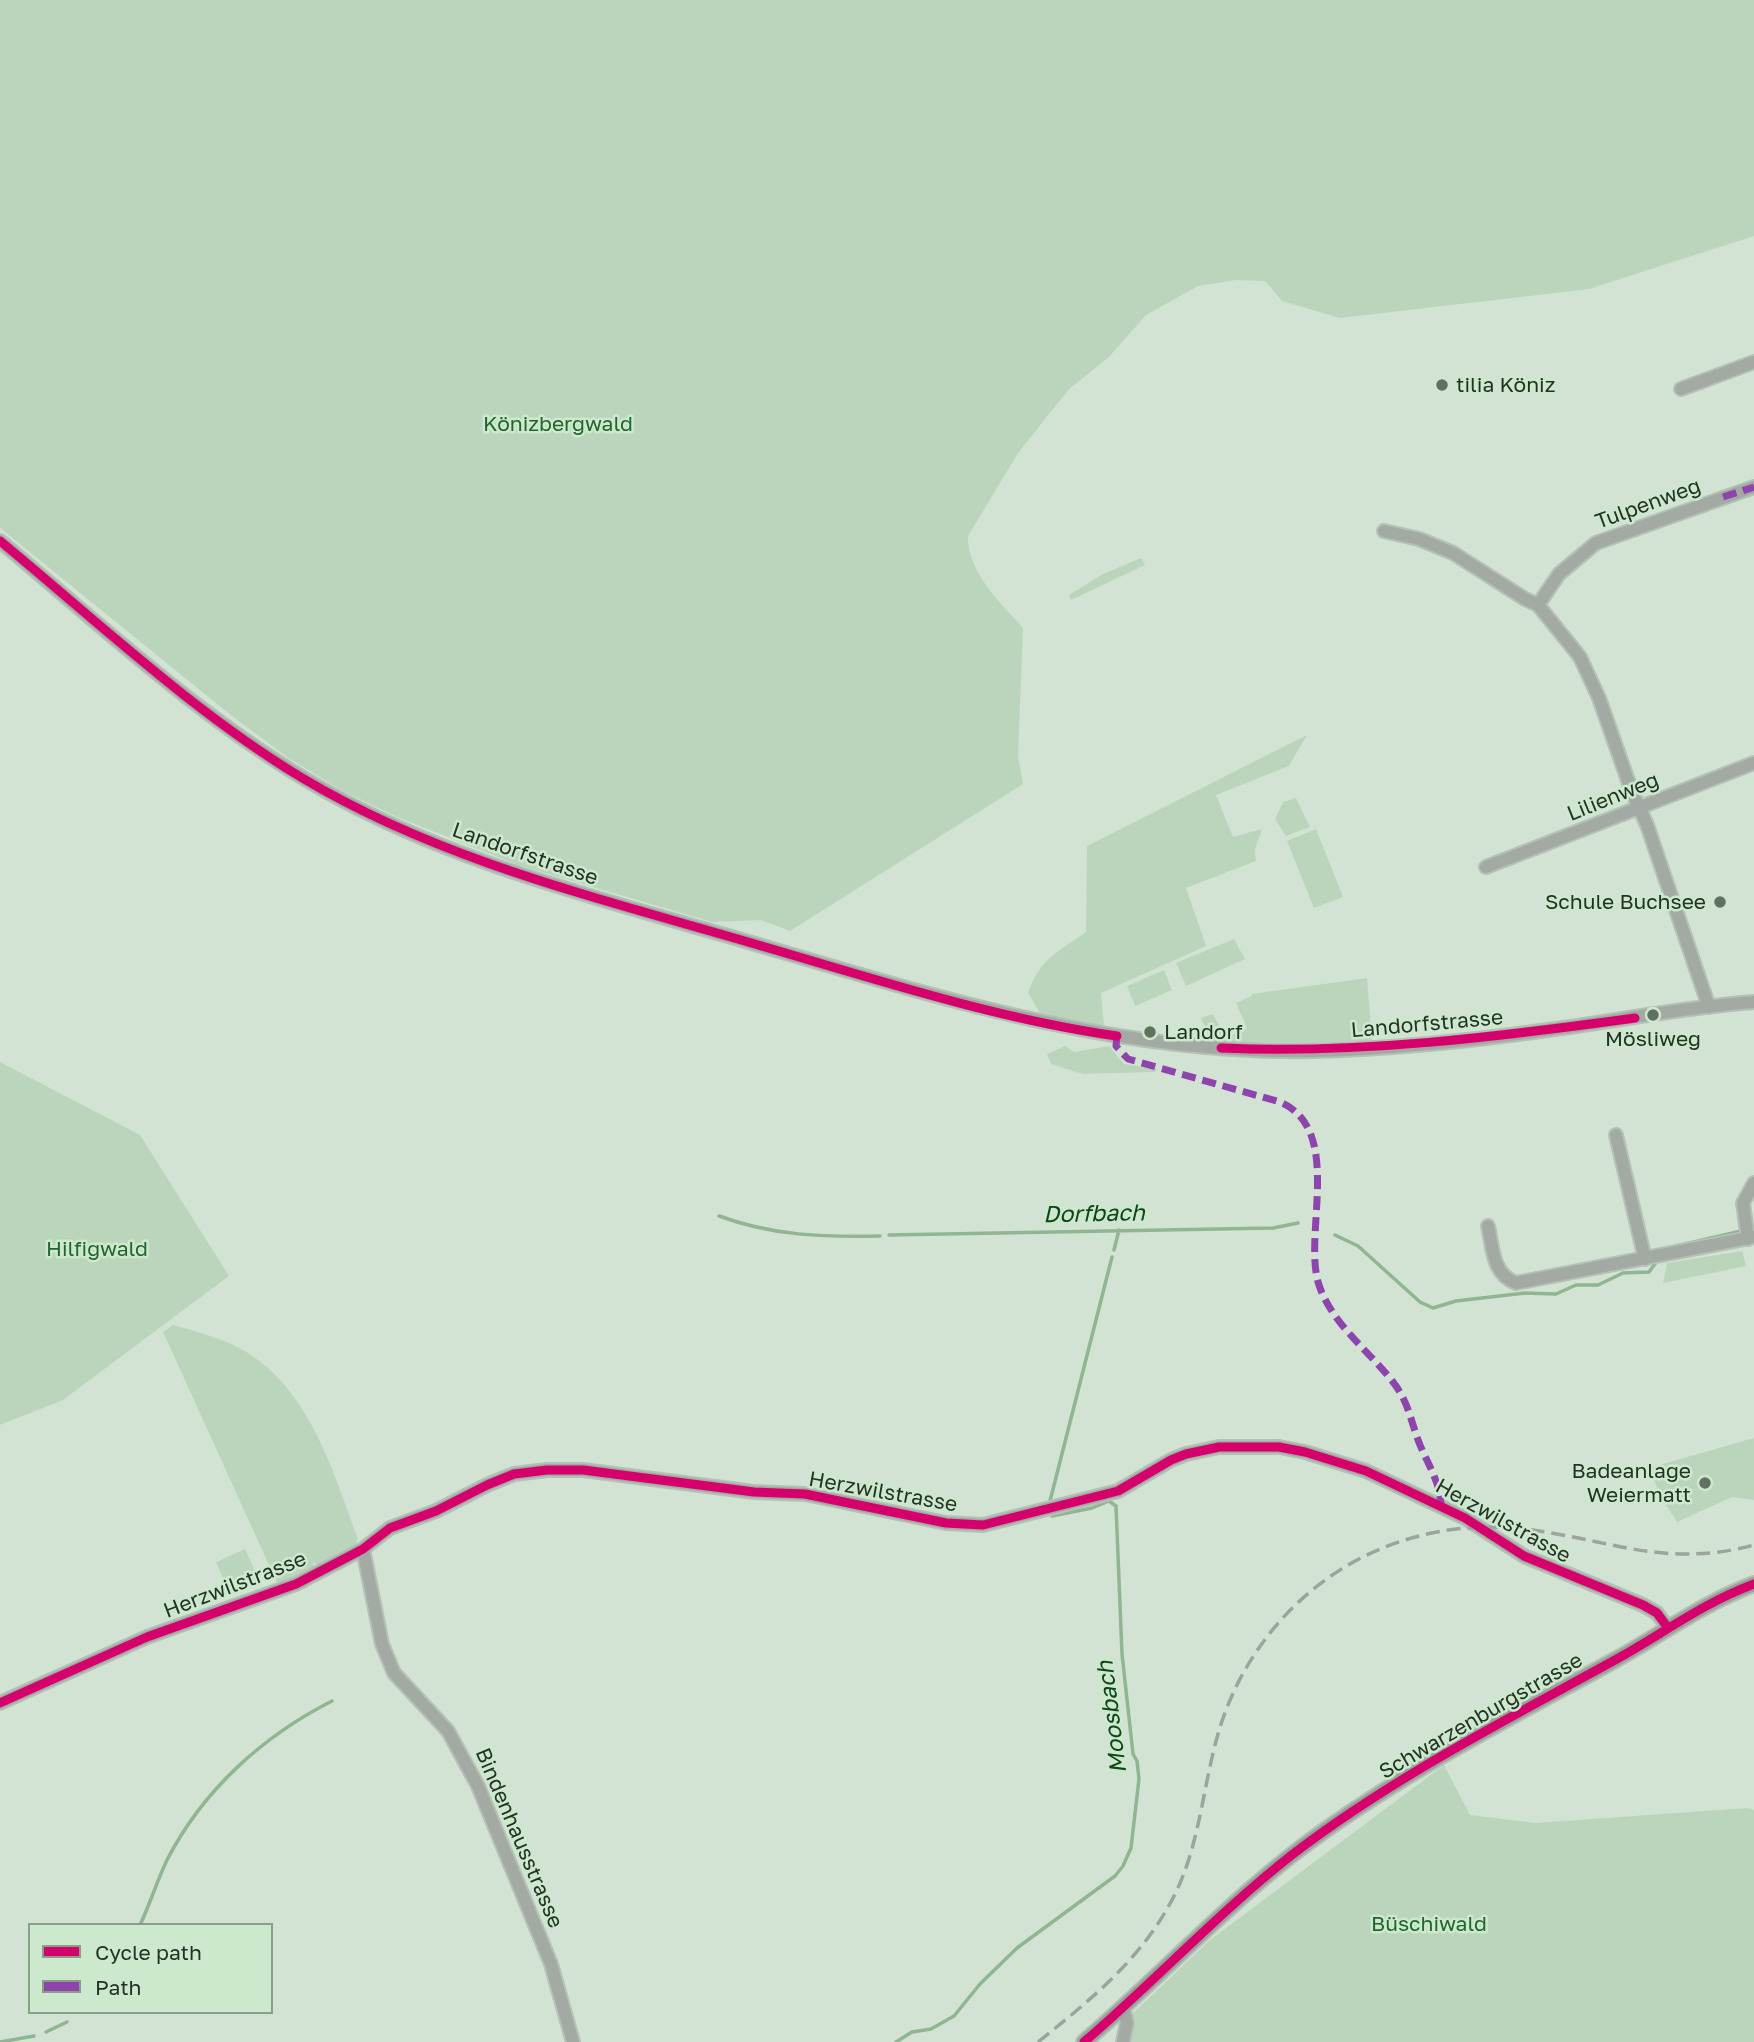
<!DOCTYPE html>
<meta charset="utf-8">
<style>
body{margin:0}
#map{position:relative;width:1754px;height:2042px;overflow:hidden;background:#d2e3d3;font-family:"Golos Text",sans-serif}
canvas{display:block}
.legend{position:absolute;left:28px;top:1923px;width:245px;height:91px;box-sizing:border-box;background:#cce9cd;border:2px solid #899f8a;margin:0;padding:9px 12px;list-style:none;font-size:21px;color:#253026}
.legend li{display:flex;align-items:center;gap:14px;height:35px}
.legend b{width:35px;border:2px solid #899f8a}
</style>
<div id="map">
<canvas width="1754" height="2042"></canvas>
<ul class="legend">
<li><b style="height:9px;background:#d6006c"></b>Cycle path</li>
<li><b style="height:9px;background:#8e44ad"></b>Path</li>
</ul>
</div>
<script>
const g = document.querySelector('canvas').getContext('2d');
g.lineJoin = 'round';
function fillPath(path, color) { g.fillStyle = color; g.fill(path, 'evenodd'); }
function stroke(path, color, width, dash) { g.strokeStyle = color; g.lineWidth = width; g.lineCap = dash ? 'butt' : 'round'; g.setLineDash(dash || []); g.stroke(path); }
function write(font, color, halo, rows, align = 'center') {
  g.font = font + ' "Golos Text",sans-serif'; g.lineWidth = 5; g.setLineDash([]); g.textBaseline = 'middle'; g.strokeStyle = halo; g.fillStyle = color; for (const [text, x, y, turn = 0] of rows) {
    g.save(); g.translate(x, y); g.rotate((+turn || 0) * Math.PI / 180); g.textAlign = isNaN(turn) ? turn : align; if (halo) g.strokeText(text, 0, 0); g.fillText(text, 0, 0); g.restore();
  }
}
const green = new Path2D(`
 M 0,0 L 1754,0 L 1754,236 L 1589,289 L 1340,318 L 1282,301 L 1265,281 L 1236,280 L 1198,286 L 1146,315 L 1109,357 L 1069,389 L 1018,453 L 968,536 C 967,572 1001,603 1023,628 L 1018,756 L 1023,784 L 790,931 L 761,920 L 712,922 L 518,865 L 397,817 L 341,790 L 287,757 L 232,716 L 0,528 Z
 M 1141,558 L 1145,565 L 1071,600 L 1069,595 L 1103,574 Z
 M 1307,735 L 1289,766 L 1216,795 L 1233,837 L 1262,829 L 1255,849 L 1256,861 L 1186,888 L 1206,946 L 1101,993 L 1104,1026 L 1041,1015 L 1028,993 C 1039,959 1058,952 1086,932 L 1087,846 Z
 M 1296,798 L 1310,827 L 1286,836 L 1275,819 L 1283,802 Z
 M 1316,829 L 1343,897 L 1314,908 L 1287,841 Z
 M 1234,939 L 1245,959 L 1186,986 L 1176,963 Z
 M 1164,970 L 1172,990 L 1135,1006 L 1127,986 Z
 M 1367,978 L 1372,1041 L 1310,1044 L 1211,1040 L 1201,1018 L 1213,1014 L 1225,1038 L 1247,1028 L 1236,1003 L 1252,996 L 1252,994 Z
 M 1065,1046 L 1074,1052 L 1109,1046 L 1124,1064 L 1157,1069 L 1155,1072 L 1083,1074 L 1051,1064 L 1047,1054 Z
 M 0,1062 L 140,1135 L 229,1276 L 63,1400 L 0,1425 Z
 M 1742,1251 L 1746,1266 L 1663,1283 L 1667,1263 Z
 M 173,1325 C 195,1331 218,1337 239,1348 C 308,1384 333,1471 358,1539 L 353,1549 L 319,1567 L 313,1561 L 314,1571 L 278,1585 L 163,1332 Z
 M 1754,1438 L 1754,1500 L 1732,1497 L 1677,1522 L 1661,1497 L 1649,1468 Z
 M 245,1549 L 258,1578 L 229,1591 L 216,1562 Z
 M 1444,1765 L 1470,1815 L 1536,1823 L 1747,1808 L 1754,1810 L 1754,2042 L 1126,2042 L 1134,2028 L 1132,2014 L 1210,1940 Z`);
const stream = new Path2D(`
 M 719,1216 C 773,1236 823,1237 880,1236
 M 889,1235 L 1273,1228 L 1298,1223
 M 1335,1235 L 1358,1246 L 1420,1302 L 1433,1308 L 1456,1301 L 1525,1293 L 1556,1294 L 1576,1285 L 1598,1285 L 1623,1273 L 1649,1272 L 1657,1261
 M 1668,1248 L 1754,1228
 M 1114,1250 L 1119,1230
 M 1049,1505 L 1112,1257
 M 140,1925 C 150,1904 157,1881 167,1860 C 203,1790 263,1736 332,1701
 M 46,2032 L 67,2022
 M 0,2042 L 34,2036
 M 896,2042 L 912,2032 L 931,2029 L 954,2016 L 980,1984 L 1017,1948 L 1115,1876 L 1123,1866 L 1131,1848 L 1139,1779 L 1137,1761 L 1133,1754 L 1122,1654 L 1116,1506 L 1109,1501 L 1092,1508 L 1052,1516`);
const minor = new Path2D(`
 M 1681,389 L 1754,362
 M 1384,531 L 1419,539 L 1453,553 L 1525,599 L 1538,605 L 1580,657 L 1599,698 L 1632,792 L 1647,825 L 1709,1007
 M 0,541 C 103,627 204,722 322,789 C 445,859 586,895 721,934 C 914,990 1109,1055 1312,1051 C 1391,1049 1470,1041 1548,1030 C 1616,1021 1685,1007 1754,1002
 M 1538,605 L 1559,574 L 1596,543 L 1754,487
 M 1486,867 L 1754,763
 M 1616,1135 L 1645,1259
 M 1488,1226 C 1493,1248 1492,1274 1516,1283 L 1754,1237
 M 1748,1239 L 1743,1203 L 1754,1183
 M 363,1549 L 382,1644 L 394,1673 L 448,1731 L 478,1786 L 551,1964 L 573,2042
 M 0,1703 L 147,1637 L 296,1584 L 363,1549 L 390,1528 L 436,1511 L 487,1485 L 514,1474 L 547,1470 L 583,1470 L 754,1492 L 805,1494 L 946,1523 L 983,1525 L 1118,1491 L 1171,1460 L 1186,1454 L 1219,1447 L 1279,1447 L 1305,1452 L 1366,1471 L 1465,1518 L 1524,1556 L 1643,1605 L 1657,1613 L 1668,1628
 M 1123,2042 L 1127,2023 L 1123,2007`);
const major = new Path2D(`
 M 1084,2042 C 1155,1981 1219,1912 1293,1854 C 1392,1778 1506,1720 1615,1660 C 1664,1633 1701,1604 1754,1584`);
const rail = new Path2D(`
 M 1038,2042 C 1093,1998 1145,1956 1176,1892 C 1200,1842 1203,1786 1218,1734 C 1244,1643 1314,1568 1405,1540 C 1440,1529 1477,1525 1514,1528 C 1603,1536 1660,1570 1754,1545`);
const quiet = new Path2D(`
 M 1723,497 L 1754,487
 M 1117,1036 L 1116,1046 L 1128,1059 L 1280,1102 C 1345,1130 1302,1235 1319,1285 C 1332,1324 1369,1351 1393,1382 C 1409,1402 1411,1423 1420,1445 C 1429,1466 1440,1483 1441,1505`);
const cycleway = new Path2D(`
 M 0,541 C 98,622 194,713 304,779 C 440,860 598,898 748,942 C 869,977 992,1018 1117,1036
 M 1221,1048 C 1361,1054 1497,1037 1635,1018
 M 0,1703 L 147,1637 L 296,1584 L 363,1549 L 390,1528 L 436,1511 L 487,1485 L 514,1474 L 547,1470 L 583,1470 L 754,1492 L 805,1494 L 946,1523 L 983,1525 L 1118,1491 L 1171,1460 L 1186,1454 L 1219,1447 L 1279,1447 L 1305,1452 L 1366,1471 L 1465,1518 L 1524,1556 L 1643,1605 L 1657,1613 L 1668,1628
 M 1084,2042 C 1155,1981 1219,1912 1293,1854 C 1392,1778 1506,1720 1615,1660 C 1664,1633 1701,1604 1754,1584`);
const markers = [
 [1442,385,7,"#626f63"],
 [1720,902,7,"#626f63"],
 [1653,1015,7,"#626f63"],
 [1150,1032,7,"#626f63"],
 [1705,1483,7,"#626f63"]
];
const poiNames = [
 ["tilia Köniz",1456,385],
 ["Schule Buchsee",1706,902,"right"],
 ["Landorf",1164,1032],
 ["Mösliweg",1653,1039,"center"],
 ["Badeanlage",1691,1471,"right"],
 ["Weiermatt",1691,1495,"right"]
];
const parkNames = [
 ["Könizbergwald",558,424],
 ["Hilfigwald",97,1249],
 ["Büschiwald",1429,1924]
];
const streetNames = [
 ["Tulpenweg",1648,504,-20],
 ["Lilienweg",1613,797,-22],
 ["Landorfstrasse",525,854,19],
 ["Landorfstrasse",1427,1024,-5],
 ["Herzwilstrasse",883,1492,10],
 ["Herzwilstrasse",1503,1521,29],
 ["Herzwilstrasse",235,1585,-21],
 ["Schwarzenburgstrasse",1481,1716,-30],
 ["Bindenhausstrasse",519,1838,67]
];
const waterNames = [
 ["Dorfbach",1094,1214,-1],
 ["Moosbach",1112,1717,-97]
];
fillPath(green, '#bbd5bc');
stroke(stream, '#8fb691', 3.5);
stroke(minor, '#b4c1b6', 16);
stroke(major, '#b4c1b6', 18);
stroke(minor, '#a3a9a3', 12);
stroke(major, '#9aa29a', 14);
stroke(rail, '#9ca49d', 3.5, [14, 7]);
stroke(quiet, '#8e44ad', 7, [14, 7]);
stroke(cycleway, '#d6006c', 9);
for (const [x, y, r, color] of markers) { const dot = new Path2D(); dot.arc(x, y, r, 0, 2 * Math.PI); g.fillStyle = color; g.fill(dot); stroke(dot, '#cce9cd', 2.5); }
write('21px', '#253026', '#cce9cd', poiNames, 'left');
write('21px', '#22662c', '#cce9cd', parkNames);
write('21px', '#253026', '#cce9cd', streetNames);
write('italic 23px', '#104419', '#cce9cd', waterNames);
</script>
